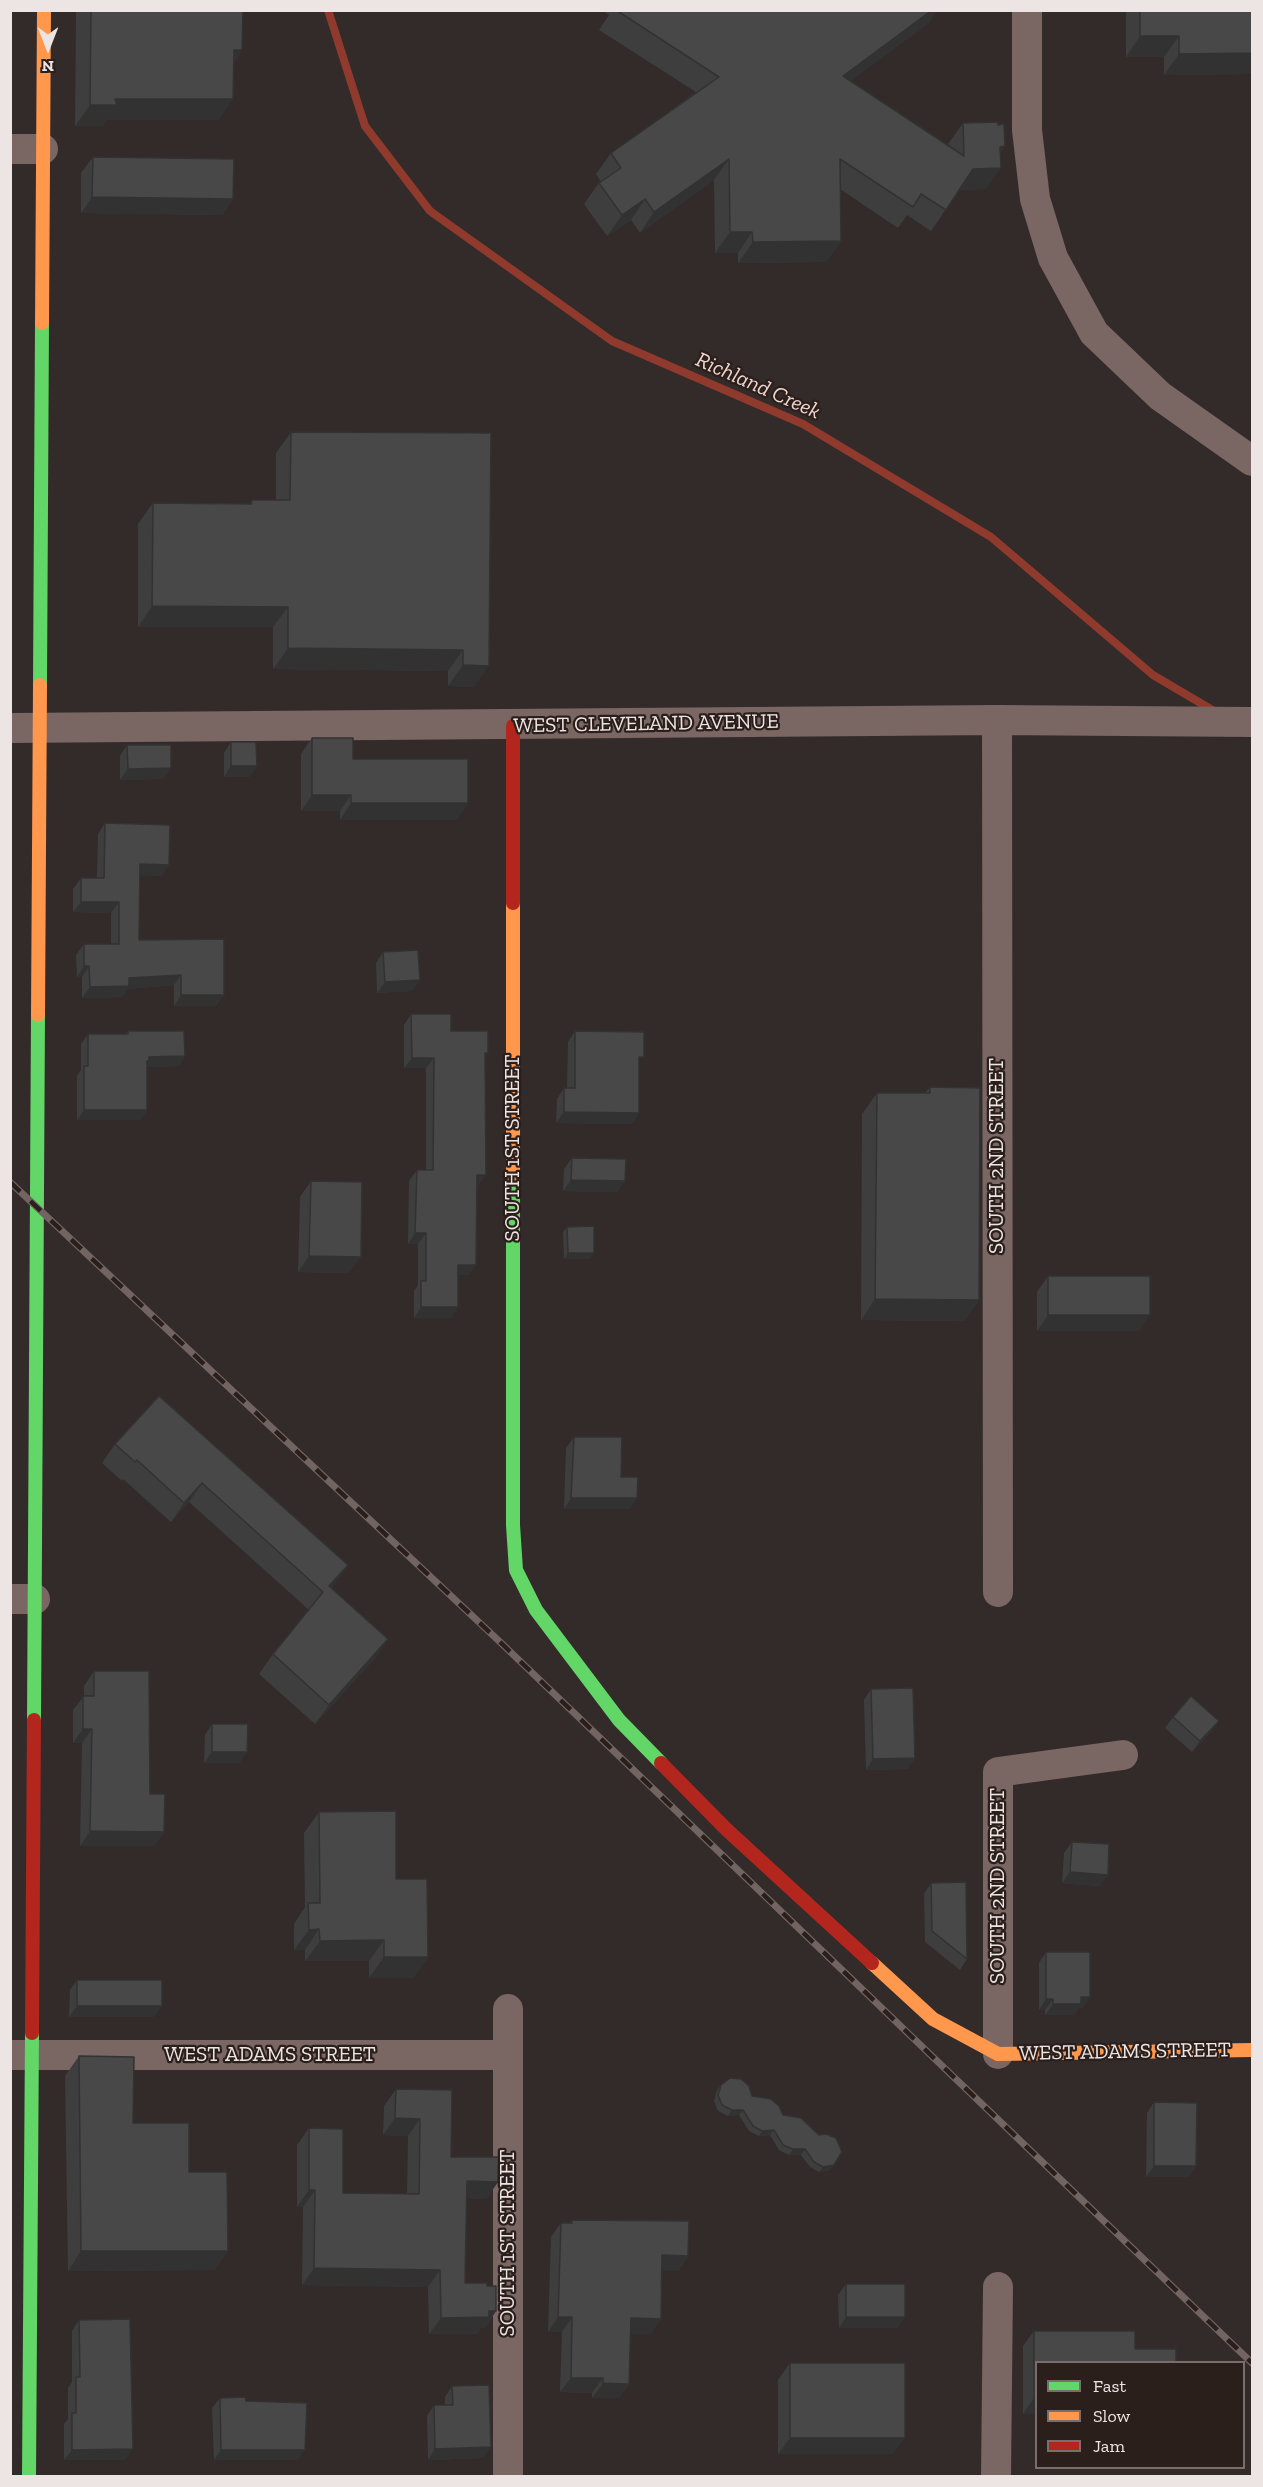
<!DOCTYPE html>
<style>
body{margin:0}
#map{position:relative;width:1263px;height:2487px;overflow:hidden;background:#322b2a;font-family:"Zilla Slab",serif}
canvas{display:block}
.frame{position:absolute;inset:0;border:12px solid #ede5e3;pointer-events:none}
.legend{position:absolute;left:1035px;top:2361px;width:210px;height:108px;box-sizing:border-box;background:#2b1f1c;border:2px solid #796e6c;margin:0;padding:8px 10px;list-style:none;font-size:18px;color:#ede5e3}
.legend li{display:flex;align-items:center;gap:12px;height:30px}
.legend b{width:30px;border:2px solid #796e6c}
.north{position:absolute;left:18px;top:18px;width:60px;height:60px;-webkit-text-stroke:4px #2b1f1c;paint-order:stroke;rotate:180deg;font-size:16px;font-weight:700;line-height:24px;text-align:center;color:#ede5e3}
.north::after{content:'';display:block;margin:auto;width:21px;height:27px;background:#ede5e3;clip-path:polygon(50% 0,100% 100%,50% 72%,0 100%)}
</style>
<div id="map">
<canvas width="1263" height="2487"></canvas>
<div class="frame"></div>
<ul class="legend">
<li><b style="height:8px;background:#63d668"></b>Fast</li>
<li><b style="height:8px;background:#ff974d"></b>Slow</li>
<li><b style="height:8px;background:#b3261e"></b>Jam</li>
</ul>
<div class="north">N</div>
</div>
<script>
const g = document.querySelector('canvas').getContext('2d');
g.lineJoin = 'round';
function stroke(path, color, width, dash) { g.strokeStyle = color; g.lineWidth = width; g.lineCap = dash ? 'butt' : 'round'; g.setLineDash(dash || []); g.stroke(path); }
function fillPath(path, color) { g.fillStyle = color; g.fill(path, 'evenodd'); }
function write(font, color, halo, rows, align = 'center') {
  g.font = font + ' "Zilla Slab",serif'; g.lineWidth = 4.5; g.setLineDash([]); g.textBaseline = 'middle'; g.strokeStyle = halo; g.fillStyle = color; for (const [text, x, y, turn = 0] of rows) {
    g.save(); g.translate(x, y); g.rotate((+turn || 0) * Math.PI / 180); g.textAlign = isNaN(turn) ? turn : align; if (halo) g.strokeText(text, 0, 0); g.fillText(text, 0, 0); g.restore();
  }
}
const stream = new Path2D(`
 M 328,10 L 365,126 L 430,211 L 612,341 L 803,424 L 991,537 L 1153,675 L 1214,711`);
const street = new Path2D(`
 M 1027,10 L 1027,130 L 1035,199 L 1053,258 L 1094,333 L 1160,396 L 1252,461
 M 10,149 L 43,149
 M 997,720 L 998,1592
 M 10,728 L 997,720 L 1252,722
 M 10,1599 L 35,1599
 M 508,2009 L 508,2476
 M 998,2054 L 998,1772 L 1123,1755
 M 10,2055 L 508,2055
 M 996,2476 L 998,2287`);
const fast = new Path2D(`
 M 40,685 L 42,323
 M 513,1178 L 513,1525 L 516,1570 L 536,1610 L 619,1720 L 661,1763
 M 34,1720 L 38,1015
 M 29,2476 L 32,2033`);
const slow = new Path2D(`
 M 42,323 L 44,10
 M 513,903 L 513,1178
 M 38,1015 L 40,685
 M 872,1963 L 933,2019 L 998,2054 L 1252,2050`);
const jam = new Path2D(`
 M 513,726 L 513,903
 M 661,1763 L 726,1829 L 872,1963
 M 32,2033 L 34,1720`);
const rail = new Path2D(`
 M 10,1182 L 499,1641 L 1252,2363`);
const wall = new Path2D(`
 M 76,10 L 243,10 L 242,50 L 234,62 L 219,120 L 106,120 L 102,126 L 75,126 Z
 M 602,10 L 937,10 L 929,23 L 850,81 L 948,146 L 948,144 L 963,123 L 998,125 L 1005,146 L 1000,153 L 986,189 L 959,190 L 931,231 L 907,215 L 898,228 L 840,189 L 841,241 L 826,262 L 738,263 L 738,253 L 715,253 L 714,180 L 640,233 L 631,220 L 607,236 L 584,204 L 599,183 L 601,182 L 596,174 L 611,153 L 696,92 L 599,30 L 609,15 Z
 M 1126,10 L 1252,10 L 1252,74 L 1164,75 L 1164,57 L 1126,57 Z
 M 93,157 L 233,199 L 222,215 L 81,213 L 81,173 Z
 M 291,432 L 491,433 L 474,687 L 448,686 L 448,671 L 273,669 L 273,627 L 138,627 L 138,524 L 153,503 L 249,504 L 252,500 L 276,500 L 276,453 Z
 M 312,738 L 353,759 L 468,803 L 456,820 L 340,820 L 340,811 L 301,811 L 301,754 Z
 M 231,742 L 257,766 L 249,777 L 224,777 L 224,753 Z
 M 127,745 L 171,768 L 163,779 L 120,780 L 120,756 Z
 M 105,823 L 162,876 L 140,875 L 139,940 L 224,939 L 216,1006 L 174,1006 L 174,985 L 128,989 L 122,997 L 82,998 L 82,977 L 77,977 L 76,955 L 84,944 L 111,944 L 111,913 L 73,912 L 73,889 L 81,878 L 97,878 L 98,834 Z
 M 383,952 L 412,991 L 377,993 L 376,963 Z
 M 411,1014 L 451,1031 L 485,1058 L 478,1186 L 477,1186 L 469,1275 L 458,1275 L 451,1318 L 414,1318 L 414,1291 L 418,1285 L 418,1244 L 408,1244 L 409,1181 L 417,1170 L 426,1170 L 426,1068 L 404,1068 L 404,1025 Z
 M 128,1031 L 185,1056 L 178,1066 L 147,1067 L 147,1110 L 140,1120 L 77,1120 L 77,1076 L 81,1070 L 81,1044 L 88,1034 L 126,1034 Z
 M 575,1031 L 639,1064 L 639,1113 L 631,1124 L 556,1123 L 557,1099 L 564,1088 L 567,1088 L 568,1042 Z
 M 930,1087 L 979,1300 L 964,1321 L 861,1320 L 862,1114 L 877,1093 L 925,1093 Z
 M 572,1158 L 617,1192 L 563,1191 L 564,1169 Z
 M 311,1181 L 349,1273 L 298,1272 L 300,1197 Z
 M 567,1227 L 590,1259 L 564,1259 L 563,1232 Z
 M 1048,1276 L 1139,1331 L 1037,1331 L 1037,1292 Z
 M 159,1396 L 348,1565 L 331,1588 L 388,1639 L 375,1658 L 315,1724 L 259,1674 L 273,1654 L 309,1610 L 189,1502 L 171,1522 L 123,1479 L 122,1481 L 102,1463 L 115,1444 Z
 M 574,1437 L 621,1477 L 630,1509 L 564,1509 L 566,1448 Z
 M 94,1671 L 150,1794 L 164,1832 L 154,1846 L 80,1846 L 82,1743 L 73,1743 L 73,1710 L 84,1696 L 84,1686 Z
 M 871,1689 L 915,1758 L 907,1769 L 866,1770 L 864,1700 Z
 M 1173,1717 L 1219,1721 L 1211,1732 L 1192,1752 L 1165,1728 Z
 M 212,1724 L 240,1763 L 204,1763 L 205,1735 Z
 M 319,1812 L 396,1879 L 428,1957 L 413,1978 L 369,1978 L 369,1961 L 305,1961 L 305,1950 L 294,1950 L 294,1924 L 305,1907 L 304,1833 Z
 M 1072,1842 L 1100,1886 L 1062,1883 L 1064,1853 Z
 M 931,1883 L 967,1959 L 960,1970 L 925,1942 L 924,1894 Z
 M 1046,1952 L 1090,1997 L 1082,2008 L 1078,2008 L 1074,2015 L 1045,2015 L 1045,2010 L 1039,2010 L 1039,1963 Z
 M 77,1980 L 154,2017 L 69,2017 L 70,1990 Z
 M 79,2056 L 133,2123 L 189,2172 L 228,2251 L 214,2270 L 68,2271 L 65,2076 Z
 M 1252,2081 L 1252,2116 L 1251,2116 L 1251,2082 Z
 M 721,2085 L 752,2096 L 783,2115 L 830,2170 L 819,2172 L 810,2167 L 801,2155 L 789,2155 L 779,2150 L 770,2135 L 759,2136 L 749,2131 L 739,2115 L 728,2116 L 718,2111 L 714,2101 L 717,2090 Z
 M 396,2089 L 451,2157 L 498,2182 L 486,2199 L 466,2198 L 465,2283 L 487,2286 L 496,2311 L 485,2328 L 481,2328 L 477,2334 L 429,2334 L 428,2287 L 302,2285 L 303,2207 L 297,2207 L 297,2145 L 309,2128 L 343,2193 L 407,2194 L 408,2136 L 383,2135 L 384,2106 Z
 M 1154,2102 L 1196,2166 L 1189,2177 L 1146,2177 L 1147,2113 Z
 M 571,2220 L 688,2256 L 678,2271 L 662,2270 L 661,2319 L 650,2334 L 630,2333 L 629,2384 L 619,2398 L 592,2398 L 592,2393 L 560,2392 L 562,2332 L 548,2332 L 551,2237 L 561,2223 L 570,2223 Z
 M 846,2284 L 905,2317 L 897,2328 L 839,2328 L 838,2295 Z
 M 79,2320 L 125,2460 L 64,2460 L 64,2424 L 68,2419 L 68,2388 L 72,2382 L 72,2331 Z
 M 1034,2331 L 1036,2362 L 1036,2462 L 1035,2414 L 1023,2414 L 1023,2346 Z
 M 790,2363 L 893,2454 L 778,2454 L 778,2380 Z
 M 452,2386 L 483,2458 L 428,2460 L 427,2416 L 434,2405 L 445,2405 L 445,2397 Z
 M 220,2398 L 246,2401 L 298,2460 L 214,2460 L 212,2408 Z`);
const shadedWall = new Path2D(`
 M 932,10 L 937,10 L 929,23 L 828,97 L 843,76 Z
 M 1140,36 L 1179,36 L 1164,57 L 1126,57 Z
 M 234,50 L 242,50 L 228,71 Z
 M 1252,53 L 1252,74 L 1164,75 L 1179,54 Z
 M 115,99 L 233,99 L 219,120 L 106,120 L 102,126 L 75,126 L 90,105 Z
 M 1005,146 L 991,167 L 1000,147 Z
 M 729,159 L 714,180 L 640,233 L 654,212 Z
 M 1001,168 L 986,189 L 958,190 L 973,169 Z
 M 92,197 L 233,199 L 222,215 L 81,213 Z
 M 645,199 L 631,220 L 607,236 L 622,215 Z
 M 730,232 L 752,232 L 738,253 L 715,253 Z
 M 841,241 L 826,262 L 738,263 L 753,242 Z
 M 152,606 L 288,607 L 273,627 L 138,627 Z
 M 288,648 L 463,650 L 448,671 L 273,669 Z
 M 463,665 L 489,666 L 474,687 L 448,686 Z
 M 231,766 L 257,766 L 249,777 L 224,777 Z
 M 171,768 L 163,779 L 120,780 L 128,769 Z
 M 312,795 L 351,795 L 340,811 L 301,811 Z
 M 351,803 L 468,803 L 456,820 L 340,820 Z
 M 140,864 L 169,865 L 162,876 L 133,875 Z
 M 81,902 L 119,902 L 111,913 L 73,912 Z
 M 84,966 L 89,966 L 82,977 L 77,977 Z
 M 181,975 L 174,985 L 128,989 L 122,997 L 82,998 L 90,987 L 129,978 Z
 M 420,980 L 412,991 L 377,993 L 385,982 Z
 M 181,995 L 224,995 L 216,1006 L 174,1006 Z
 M 185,1056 L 178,1066 L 145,1067 L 149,1057 Z
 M 412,1058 L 434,1058 L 426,1068 L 404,1068 Z
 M 84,1110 L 147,1110 L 140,1120 L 77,1120 Z
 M 564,1112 L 639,1113 L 631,1124 L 556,1123 Z
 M 477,1175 L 486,1175 L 478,1186 L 470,1186 Z
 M 571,1180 L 625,1181 L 617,1192 L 563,1191 Z
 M 415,1233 L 426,1233 L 418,1244 L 408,1244 Z
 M 568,1253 L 594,1253 L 590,1259 L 564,1259 Z
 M 309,1256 L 361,1257 L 349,1273 L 298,1272 Z
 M 458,1265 L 476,1265 L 469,1275 L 450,1275 Z
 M 875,1299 L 979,1300 L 964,1321 L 861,1320 Z
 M 421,1307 L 458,1307 L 451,1318 L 414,1318 Z
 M 1048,1315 L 1150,1315 L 1139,1331 L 1037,1331 Z
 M 202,1483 L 189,1502 L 171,1522 L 184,1503 Z
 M 571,1498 L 637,1498 L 630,1509 L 564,1509 Z
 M 348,1565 L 335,1584 L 316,1606 L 329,1586 Z
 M 388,1639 L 375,1658 L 315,1724 L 329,1705 Z
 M 1219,1721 L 1211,1732 L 1192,1752 L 1200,1741 Z
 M 83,1729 L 92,1729 L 82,1743 L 73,1743 Z
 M 212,1752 L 247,1752 L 240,1763 L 204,1763 Z
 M 915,1758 L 907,1769 L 866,1770 L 873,1759 Z
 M 90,1831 L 164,1832 L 154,1846 L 80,1846 Z
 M 1070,1872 L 1108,1875 L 1100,1886 L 1062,1883 Z
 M 319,1929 L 305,1950 L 294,1950 L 309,1930 Z
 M 384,1940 L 369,1961 L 305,1961 L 320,1941 Z
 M 384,1957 L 428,1957 L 413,1978 L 369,1978 Z
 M 1081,1997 L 1090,1997 L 1082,2008 L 1078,2008 L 1074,2015 L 1045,2015 L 1053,2004 Z
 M 1046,1999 L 1053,1999 L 1045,2010 L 1039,2010 Z
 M 77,2006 L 162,2006 L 154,2017 L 69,2017 Z
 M 732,2110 L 743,2110 L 739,2115 L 728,2116 Z
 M 395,2118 L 420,2119 L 408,2136 L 383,2135 Z
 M 774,2130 L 770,2135 L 759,2136 L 762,2131 Z
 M 793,2149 L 805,2149 L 801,2155 L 789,2155 Z
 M 834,2165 L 830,2170 L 819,2172 L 823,2167 Z
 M 1154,2166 L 1196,2166 L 1189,2177 L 1146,2177 Z
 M 467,2181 L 498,2182 L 486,2199 L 455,2198 Z
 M 309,2190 L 315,2190 L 303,2207 L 297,2207 Z
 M 81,2251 L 228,2251 L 214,2270 L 68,2271 Z
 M 662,2255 L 688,2256 L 678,2271 L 652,2270 Z
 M 314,2268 L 440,2270 L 428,2287 L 302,2285 Z
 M 489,2311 L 496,2311 L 485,2328 L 481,2328 L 477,2334 L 429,2334 L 441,2318 Z
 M 558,2317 L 572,2317 L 562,2332 L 548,2332 Z
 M 846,2317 L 905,2317 L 897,2328 L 839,2328 Z
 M 631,2318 L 661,2319 L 650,2334 L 620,2333 Z
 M 571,2378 L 603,2378 L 592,2393 L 560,2392 Z
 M 603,2383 L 629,2384 L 619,2398 L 592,2398 Z
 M 1034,2398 L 1036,2399 L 1036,2412 L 1035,2414 L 1023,2414 Z
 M 790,2438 L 905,2438 L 893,2454 L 778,2454 Z
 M 491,2447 L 483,2458 L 428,2460 L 435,2449 Z
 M 133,2449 L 125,2460 L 64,2460 L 72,2450 Z
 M 221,2450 L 305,2450 L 298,2460 L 214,2460 Z`);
const building = new Path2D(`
 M 91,10 L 243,10 L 242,50 L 234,50 L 233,99 L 115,99 L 117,105 L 90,105 Z
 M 616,10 L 932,10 L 843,76 L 964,156 L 963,123 L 998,122 L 998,125 L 1004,124 L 1005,146 L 1000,147 L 1001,168 L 973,169 L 946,210 L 921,194 L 913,207 L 840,159 L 841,241 L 753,242 L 752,232 L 730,232 L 729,159 L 654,212 L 645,199 L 622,215 L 599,183 L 621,168 L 611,153 L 719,77 Z
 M 1140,10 L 1252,10 L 1252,53 L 1179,54 L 1179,36 L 1140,36 Z
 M 93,157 L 234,159 L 233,199 L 92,197 Z
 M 291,432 L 491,433 L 489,666 L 463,665 L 463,650 L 288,648 L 288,607 L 152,606 L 153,503 L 251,504 L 252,500 L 290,500 Z
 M 312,738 L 353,738 L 353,759 L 468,759 L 468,803 L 351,803 L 351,795 L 312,795 Z
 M 231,742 L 256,742 L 257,766 L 231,766 Z
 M 127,745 L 171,745 L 171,768 L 128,769 Z
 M 105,823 L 170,825 L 169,865 L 140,864 L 139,940 L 224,939 L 224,995 L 181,995 L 181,975 L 129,978 L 129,986 L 90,987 L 89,966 L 84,966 L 84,944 L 119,944 L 119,902 L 81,902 L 81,878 L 104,878 Z
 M 418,950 L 420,980 L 385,982 L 383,952 Z
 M 411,1014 L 451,1014 L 451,1031 L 488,1031 L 488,1053 L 485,1053 L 486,1175 L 477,1175 L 476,1265 L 458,1265 L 458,1307 L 421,1307 L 421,1281 L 426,1281 L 426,1233 L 415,1233 L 417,1170 L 433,1170 L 434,1058 L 412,1058 Z
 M 128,1031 L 184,1031 L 185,1056 L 149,1057 L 149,1061 L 147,1061 L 147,1110 L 84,1110 L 84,1066 L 88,1066 L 88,1034 L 128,1034 Z
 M 575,1031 L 644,1032 L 644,1057 L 639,1057 L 639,1113 L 564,1112 L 564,1088 L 575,1088 Z
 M 930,1087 L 980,1088 L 979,1300 L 875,1299 L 877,1093 L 930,1093 Z
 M 572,1158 L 626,1159 L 625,1181 L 571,1180 Z
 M 311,1181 L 362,1182 L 361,1257 L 309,1256 Z
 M 594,1226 L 594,1253 L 568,1253 L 567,1227 Z
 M 1048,1276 L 1150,1276 L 1150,1315 L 1048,1315 Z
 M 159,1396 L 348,1565 L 329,1586 L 388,1639 L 329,1705 L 273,1654 L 323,1592 L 202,1483 L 184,1503 L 137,1460 L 135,1462 L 115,1444 Z
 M 574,1437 L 622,1437 L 621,1477 L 638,1477 L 637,1498 L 571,1498 Z
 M 94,1671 L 149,1671 L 150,1794 L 165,1794 L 164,1832 L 90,1831 L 92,1729 L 83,1729 L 83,1696 L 94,1696 Z
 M 913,1688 L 915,1758 L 873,1759 L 871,1689 Z
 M 1191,1696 L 1219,1721 L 1200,1741 L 1173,1717 Z
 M 212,1724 L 248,1724 L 247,1752 L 212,1752 Z
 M 396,1811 L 396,1879 L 427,1879 L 428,1957 L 384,1957 L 384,1940 L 320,1941 L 319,1929 L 309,1930 L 308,1903 L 320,1903 L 319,1812 Z
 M 1072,1842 L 1109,1844 L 1108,1875 L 1070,1872 Z
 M 966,1882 L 967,1959 L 932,1931 L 931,1883 Z
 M 1046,1952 L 1090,1952 L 1090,1997 L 1081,1997 L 1081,2004 L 1053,2004 L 1053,1999 L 1046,1999 Z
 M 77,1980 L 162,1980 L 162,2006 L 77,2006 Z
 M 79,2056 L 134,2057 L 133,2123 L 189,2123 L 189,2172 L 227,2172 L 228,2251 L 81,2251 Z
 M 730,2078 L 741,2079 L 749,2086 L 752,2096 L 771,2099 L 779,2106 L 783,2115 L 801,2118 L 819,2135 L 826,2134 L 836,2138 L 842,2152 L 834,2165 L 823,2167 L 814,2162 L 805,2149 L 793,2149 L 783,2145 L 774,2130 L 762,2131 L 753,2126 L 743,2110 L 732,2110 L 722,2105 L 718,2095 L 721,2085 Z
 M 396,2089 L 452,2090 L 451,2157 L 499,2157 L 498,2182 L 467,2181 L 465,2283 L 487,2283 L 487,2286 L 496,2286 L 496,2311 L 489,2311 L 489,2317 L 441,2318 L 440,2270 L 314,2268 L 315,2190 L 309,2190 L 309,2128 L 343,2129 L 343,2193 L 419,2194 L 420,2119 L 395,2118 Z
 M 1154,2102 L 1197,2103 L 1196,2166 L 1154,2166 Z
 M 571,2220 L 689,2221 L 688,2256 L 662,2255 L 661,2319 L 631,2318 L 629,2384 L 603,2383 L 603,2378 L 571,2378 L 572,2317 L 558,2317 L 561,2223 L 572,2223 Z
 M 846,2284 L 905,2284 L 905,2317 L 846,2317 Z
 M 130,2319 L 133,2449 L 72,2450 L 72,2413 L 76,2413 L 76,2377 L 80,2377 L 79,2320 Z
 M 1034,2331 L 1135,2331 L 1135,2349 L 1176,2349 L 1176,2362 L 1036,2362 L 1036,2399 L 1034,2398 Z
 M 790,2363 L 905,2363 L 905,2438 L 790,2438 Z
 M 489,2385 L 491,2447 L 435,2449 L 434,2405 L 453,2405 L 452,2386 Z
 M 245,2397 L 246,2401 L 307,2403 L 305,2450 L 221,2450 L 220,2398 Z`);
const streetNames = [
 ["WEST CLEVELAND AVENUE",646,724,-1],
 ["SOUTH 1ST STREET",513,1148,-90],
 ["SOUTH 2ND STREET",997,1156,-90],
 ["SOUTH 2ND STREET",998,1886,-90],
 ["WEST ADAMS STREET",1125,2052,-1],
 ["WEST ADAMS STREET",270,2055],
 ["SOUTH 1ST STREET",508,2243,-90]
];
const waterNames = [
 ["Richland Creek",758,386,24]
];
stroke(stream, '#903a2d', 8);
stroke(street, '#7a6662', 30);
stroke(fast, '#63d668', 14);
stroke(slow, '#ff974d', 14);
stroke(jam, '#b3261e', 14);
stroke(rail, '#716461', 7);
stroke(rail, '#2b1f1c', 4.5, [14]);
fillPath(wall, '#3f3e3f');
fillPath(shadedWall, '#333233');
fillPath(building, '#494849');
stroke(building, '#333233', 1.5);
write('21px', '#ede5e3', '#2b1f1c', streetNames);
write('italic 22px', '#efd4ce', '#2b1f1c', waterNames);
</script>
